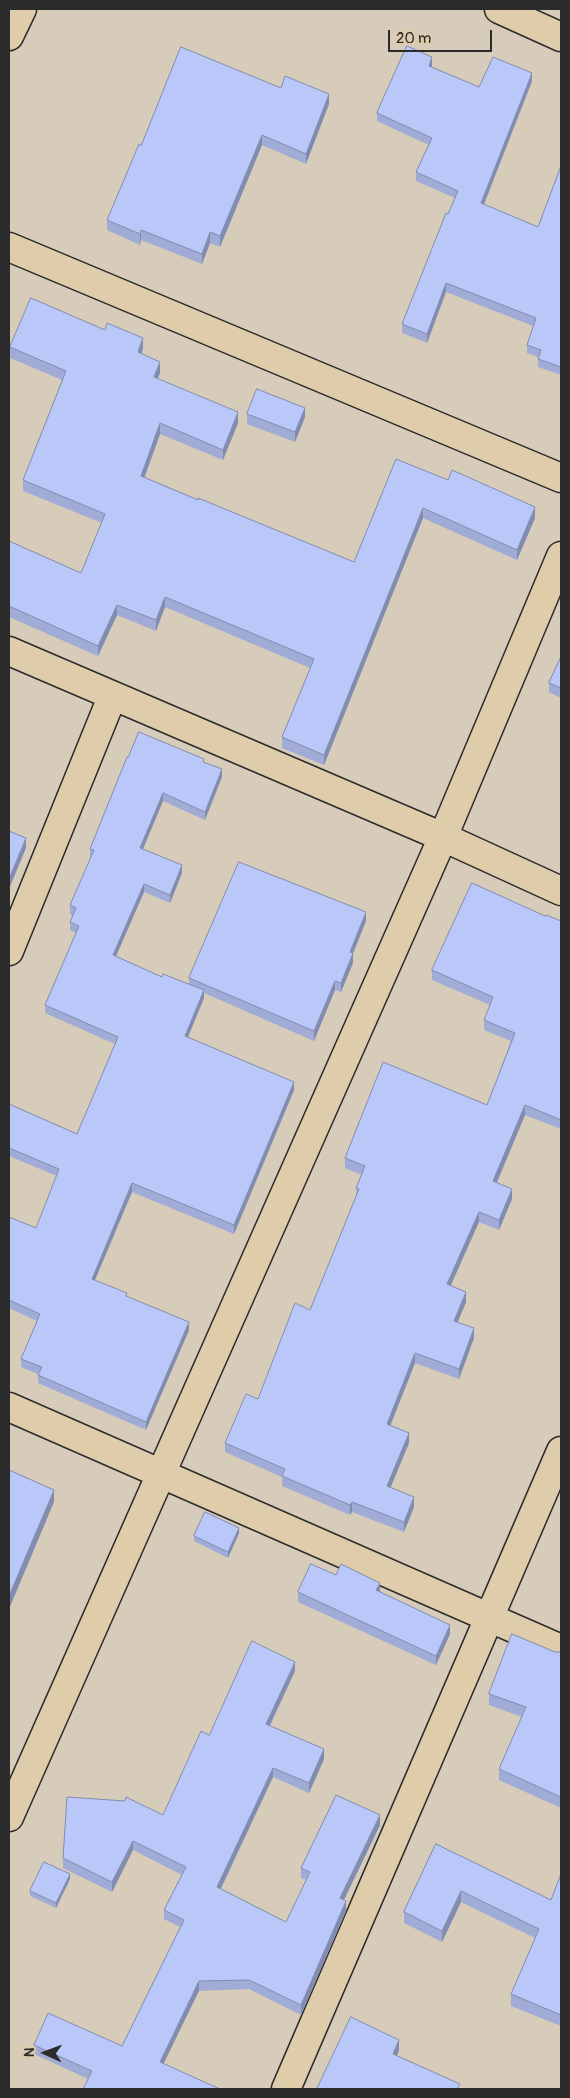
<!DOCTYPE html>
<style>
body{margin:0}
#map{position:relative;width:570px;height:2098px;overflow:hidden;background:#d7cbba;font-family:Pangolin,sans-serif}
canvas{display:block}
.frame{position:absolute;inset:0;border:10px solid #2b2b2b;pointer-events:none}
.north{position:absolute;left:20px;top:2028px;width:50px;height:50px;-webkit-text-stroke:4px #deccaa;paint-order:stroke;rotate:272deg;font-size:14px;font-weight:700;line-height:20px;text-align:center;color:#2b2b2b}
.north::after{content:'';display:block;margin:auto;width:18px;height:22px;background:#2b2b2b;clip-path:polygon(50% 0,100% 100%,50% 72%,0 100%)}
.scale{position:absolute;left:388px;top:30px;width:104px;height:22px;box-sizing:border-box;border:2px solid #2b2b2b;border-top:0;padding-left:6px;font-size:15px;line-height:18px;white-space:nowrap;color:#2b2b2b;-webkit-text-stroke:4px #deccaa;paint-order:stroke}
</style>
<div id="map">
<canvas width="570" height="2098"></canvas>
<div class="frame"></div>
<div class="north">N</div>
<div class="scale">20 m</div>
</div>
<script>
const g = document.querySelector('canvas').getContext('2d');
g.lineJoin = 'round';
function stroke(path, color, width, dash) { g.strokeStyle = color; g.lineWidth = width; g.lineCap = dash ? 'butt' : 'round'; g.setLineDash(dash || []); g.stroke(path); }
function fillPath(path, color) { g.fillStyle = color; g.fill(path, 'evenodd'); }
const minor = new Path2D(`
 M 499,9 L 561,37
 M 9,36 L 22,9
 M 9,247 L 561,478
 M 9,651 L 443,837 L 561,891
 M 9,951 L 112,697
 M 9,1407 L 561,1649
 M 9,1817 L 443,837 L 561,556
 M 286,2089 L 561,1451`);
const wall = new Path2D(`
 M 432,66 L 432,67 L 479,87 L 532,81 L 484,204 L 538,227 L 561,166 L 561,375 L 538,367 L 538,357 L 527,353 L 527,345 L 533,326 L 446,292 L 427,343 L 402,333 L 402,324 L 455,198 L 416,181 L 416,172 L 429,145 L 377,121 L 377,113 Z
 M 281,88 L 329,104 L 306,164 L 262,145 L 220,247 L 210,243 L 202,264 L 141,240 L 140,245 L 107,230 L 107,220 L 141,145 Z
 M 10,347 L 143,349 L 141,354 L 160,373 L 158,378 L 238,423 L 223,460 L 160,434 L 145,477 L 198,500 L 354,562 L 396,459 L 535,518 L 517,560 L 423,518 L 324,765 L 282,748 L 282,737 L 310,668 L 165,607 L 156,631 L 117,615 L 98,656 L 9,617 L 9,541 L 81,573 L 102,523 L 23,491 L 23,480 L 62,380 L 10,358 Z
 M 247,414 L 305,417 L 295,442 L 247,424 Z
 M 561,657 L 561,698 L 549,692 L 549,683 Z
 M 204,762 L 222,777 L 205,820 L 163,801 L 143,849 L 182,873 L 170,903 L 144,892 L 116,956 L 162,977 L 189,984 L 189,978 L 366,921 L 353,953 L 353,963 L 341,992 L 335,990 L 314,1041 L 204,993 L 204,998 L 188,1037 L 294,1090 L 234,1234 L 132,1192 L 95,1280 L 189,1330 L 146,1430 L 38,1383 L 38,1374 L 21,1367 L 21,1359 L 37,1321 L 9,1308 L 9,1217 L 36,1228 L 57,1176 L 9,1156 L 9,1104 L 77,1134 L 115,1044 L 45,1013 L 45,1005 L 76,933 L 70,930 L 70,922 L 73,915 L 70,914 L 70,905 L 91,857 L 90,857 L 90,849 Z
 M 545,916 L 561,921 L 561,1129 L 525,1115 L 497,1183 L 512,1199 L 499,1230 L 479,1222 L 450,1285 L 466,1302 L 457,1322 L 474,1338 L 459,1379 L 415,1363 L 390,1425 L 409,1443 L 390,1487 L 414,1507 L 404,1532 L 352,1512 L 350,1515 L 282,1486 L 282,1477 L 225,1452 L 225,1443 L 258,1399 L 310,1310 L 356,1197 L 356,1188 L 362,1175 L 345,1168 L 345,1158 L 487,1105 L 511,1041 L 484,1030 L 484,1020 L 490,1005 L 432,980 L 432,970 Z
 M 239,1533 L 228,1558 L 194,1541 L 194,1536 Z
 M 336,1575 L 380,1591 L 450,1634 L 436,1665 L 298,1602 L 298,1592 Z
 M 555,1652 L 561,1652 L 561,1808 L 499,1780 L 499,1769 L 522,1717 L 489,1705 L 489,1694 Z
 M 295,1671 L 270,1726 L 324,1759 L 309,1793 L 273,1777 L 221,1889 L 286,1922 L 307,1880 L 301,1878 L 301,1868 L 380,1825 L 344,1900 L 346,1911 L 301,2015 L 249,1989 L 199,1991 L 88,2079 L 34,2054 L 34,2045 L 122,2046 L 180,1927 L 164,1919 L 164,1910 L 182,1875 L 133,1850 L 112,1892 L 63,1868 L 63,1858 L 163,1815 L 209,1735 Z
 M 436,1844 L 551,1900 L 561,1874 L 561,2026 L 511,2006 L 511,1994 L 535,1938 L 461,1902 L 442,1942 L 404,1923 L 404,1912 Z
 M 70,1879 L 56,1908 L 30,1896 L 30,1891 Z`);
const shadedWall = new Path2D(`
 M 432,57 L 432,66 L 429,74 L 429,66 Z
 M 532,73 L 532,81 L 481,212 L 481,203 Z
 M 329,94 L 329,104 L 306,164 L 306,154 Z
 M 262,135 L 262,145 L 220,247 L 220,236 Z
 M 141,230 L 141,240 L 140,245 L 140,234 Z
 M 210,232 L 210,243 L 202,264 L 202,254 Z
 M 446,283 L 446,292 L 427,343 L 427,334 Z
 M 143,338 L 143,349 L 138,363 L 138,352 Z
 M 160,362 L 160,373 L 154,387 L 154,377 Z
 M 305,408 L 305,417 L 295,442 L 295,432 Z
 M 238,412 L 238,423 L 223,460 L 223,450 Z
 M 160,423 L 160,434 L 141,486 L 141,476 Z
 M 535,507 L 535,518 L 517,560 L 517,550 Z
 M 423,508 L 423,518 L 324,765 L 324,755 Z
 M 165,597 L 165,607 L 156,631 L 156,620 Z
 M 117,605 L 117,615 L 98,656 L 98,646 Z
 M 222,769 L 222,777 L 205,820 L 205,812 Z
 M 163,793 L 163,801 L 140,856 L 140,848 Z
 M 26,838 L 26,848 L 9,889 L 9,879 Z
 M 182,865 L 182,873 L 170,903 L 170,895 Z
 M 144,884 L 144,892 L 113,963 L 113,955 Z
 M 366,912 L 366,921 L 350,961 L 350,952 Z
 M 353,953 L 353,963 L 341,992 L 341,983 Z
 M 335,981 L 335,990 L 314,1041 L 314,1031 Z
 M 204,990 L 204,998 L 185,1044 L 185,1036 Z
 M 294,1082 L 294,1090 L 234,1234 L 234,1225 Z
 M 525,1105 L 525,1115 L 493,1191 L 493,1181 Z
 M 132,1183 L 132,1192 L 92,1287 L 92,1279 Z
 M 512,1189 L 512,1199 L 499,1230 L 499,1220 Z
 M 479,1212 L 479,1222 L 447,1294 L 447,1284 Z
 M 466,1292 L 466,1302 L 454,1331 L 454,1321 Z
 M 189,1322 L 189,1330 L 146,1430 L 146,1422 Z
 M 474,1328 L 474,1338 L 459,1379 L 459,1369 Z
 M 415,1353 L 415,1363 L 387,1434 L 387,1424 Z
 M 409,1433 L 409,1443 L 387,1496 L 387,1486 Z
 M 54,1490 L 54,1502 L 9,1609 L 9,1596 Z
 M 414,1497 L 414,1507 L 404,1532 L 404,1522 Z
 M 352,1502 L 352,1512 L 350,1515 L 350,1505 Z
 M 239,1528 L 239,1533 L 228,1558 L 228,1552 Z
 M 380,1583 L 380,1592 L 376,1590 Z
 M 450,1625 L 450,1634 L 436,1665 L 436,1656 Z
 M 295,1662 L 295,1671 L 266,1733 L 266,1724 Z
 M 324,1749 L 324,1759 L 309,1793 L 309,1783 Z
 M 273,1768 L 273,1777 L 217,1896 L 217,1887 Z
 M 380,1815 L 380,1825 L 340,1908 L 340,1898 Z
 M 133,1841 L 133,1850 L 112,1892 L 112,1882 Z
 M 70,1874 L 70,1879 L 56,1908 L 56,1903 Z
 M 461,1891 L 461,1902 L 442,1942 L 442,1931 Z
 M 346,1901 L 346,1911 L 301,2015 L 301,2005 Z
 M 199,1981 L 199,1991 L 160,2071 L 160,2062 Z
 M 399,2040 L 399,2051 L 393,2064 L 393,2054 Z`);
const building = new Path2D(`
 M 407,46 L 432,57 L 429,66 L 479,87 L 493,57 L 532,73 L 481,203 L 538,227 L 561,166 L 561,367 L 538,359 L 541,350 L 527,345 L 536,318 L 446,283 L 427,334 L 402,324 L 446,213 L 448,214 L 458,191 L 416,172 L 432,138 L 377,113 Z
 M 181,47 L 281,88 L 285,76 L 329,94 L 306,154 L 262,135 L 220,236 L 210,232 L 202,254 L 141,230 L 140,234 L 107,220 L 139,144 L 141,145 Z
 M 31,298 L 105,330 L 107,323 L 143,338 L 138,352 L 160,362 L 154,377 L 238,412 L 223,450 L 160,423 L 141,476 L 198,500 L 198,498 L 354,562 L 396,459 L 448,480 L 452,470 L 535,507 L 517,550 L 423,508 L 324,755 L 282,737 L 314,659 L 165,597 L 156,620 L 117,605 L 98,646 L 9,606 L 9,541 L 81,573 L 105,514 L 23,480 L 66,371 L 10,347 Z
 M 257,389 L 305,408 L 295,432 L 247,414 Z
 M 561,657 L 561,688 L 549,683 Z
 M 139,732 L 204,759 L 203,762 L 222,769 L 205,812 L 163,793 L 140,848 L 182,865 L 170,895 L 144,884 L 113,955 L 162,977 L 163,974 L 204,990 L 185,1036 L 294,1082 L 234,1225 L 132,1183 L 92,1279 L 127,1293 L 126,1296 L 189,1322 L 146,1422 L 38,1375 L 42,1367 L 21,1359 L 40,1314 L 9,1300 L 9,1217 L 36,1228 L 59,1169 L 9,1148 L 9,1104 L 77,1134 L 118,1037 L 45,1005 L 79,926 L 70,922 L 76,908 L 70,905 L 94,850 L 90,849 L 127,757 L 128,757 Z
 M 9,831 L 26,838 L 9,879 Z
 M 239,862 L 366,912 L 350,952 L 353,953 L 341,983 L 335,981 L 314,1031 L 189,978 Z
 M 472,883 L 545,916 L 546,915 L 561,921 L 561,1120 L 525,1105 L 493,1181 L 512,1189 L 499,1220 L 479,1212 L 447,1284 L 466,1292 L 454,1321 L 474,1328 L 459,1369 L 415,1353 L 387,1424 L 409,1433 L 387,1486 L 414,1497 L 404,1522 L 352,1502 L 350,1505 L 282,1476 L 285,1469 L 225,1443 L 246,1394 L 258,1399 L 295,1303 L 310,1310 L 359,1189 L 356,1188 L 365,1166 L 345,1158 L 383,1062 L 487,1105 L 515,1033 L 484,1020 L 493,997 L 432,970 Z
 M 9,1470 L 54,1490 L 9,1596 Z
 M 205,1512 L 239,1528 L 228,1552 L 194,1536 Z
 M 311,1564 L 336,1575 L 341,1564 L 380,1583 L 376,1590 L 450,1625 L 436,1656 L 298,1592 Z
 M 512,1634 L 555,1652 L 561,1652 L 561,1797 L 499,1769 L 526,1707 L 489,1694 Z
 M 252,1641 L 295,1662 L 266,1724 L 324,1749 L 309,1783 L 273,1768 L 217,1887 L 286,1922 L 310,1872 L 301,1868 L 336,1795 L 380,1815 L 340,1898 L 346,1901 L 301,2005 L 249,1980 L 199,1981 L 160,2062 L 220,2089 L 83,2089 L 92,2071 L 34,2045 L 48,2013 L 122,2046 L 184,1920 L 164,1910 L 186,1867 L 133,1841 L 112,1882 L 63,1858 L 67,1797 L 125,1801 L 126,1797 L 163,1815 L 201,1731 L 209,1735 Z
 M 436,1844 L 551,1900 L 561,1874 L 561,2015 L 511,1994 L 539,1929 L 461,1891 L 442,1931 L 404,1912 Z
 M 44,1862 L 70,1874 L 56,1903 L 30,1891 Z
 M 351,2017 L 399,2040 L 393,2054 L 460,2084 L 457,2089 L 317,2089 Z`);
stroke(minor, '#2b2b2b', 31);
stroke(minor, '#deccaa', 28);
fillPath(wall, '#a0acd6');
fillPath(shadedWall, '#828cae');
fillPath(building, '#bac8f9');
stroke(building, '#828cae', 1);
</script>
